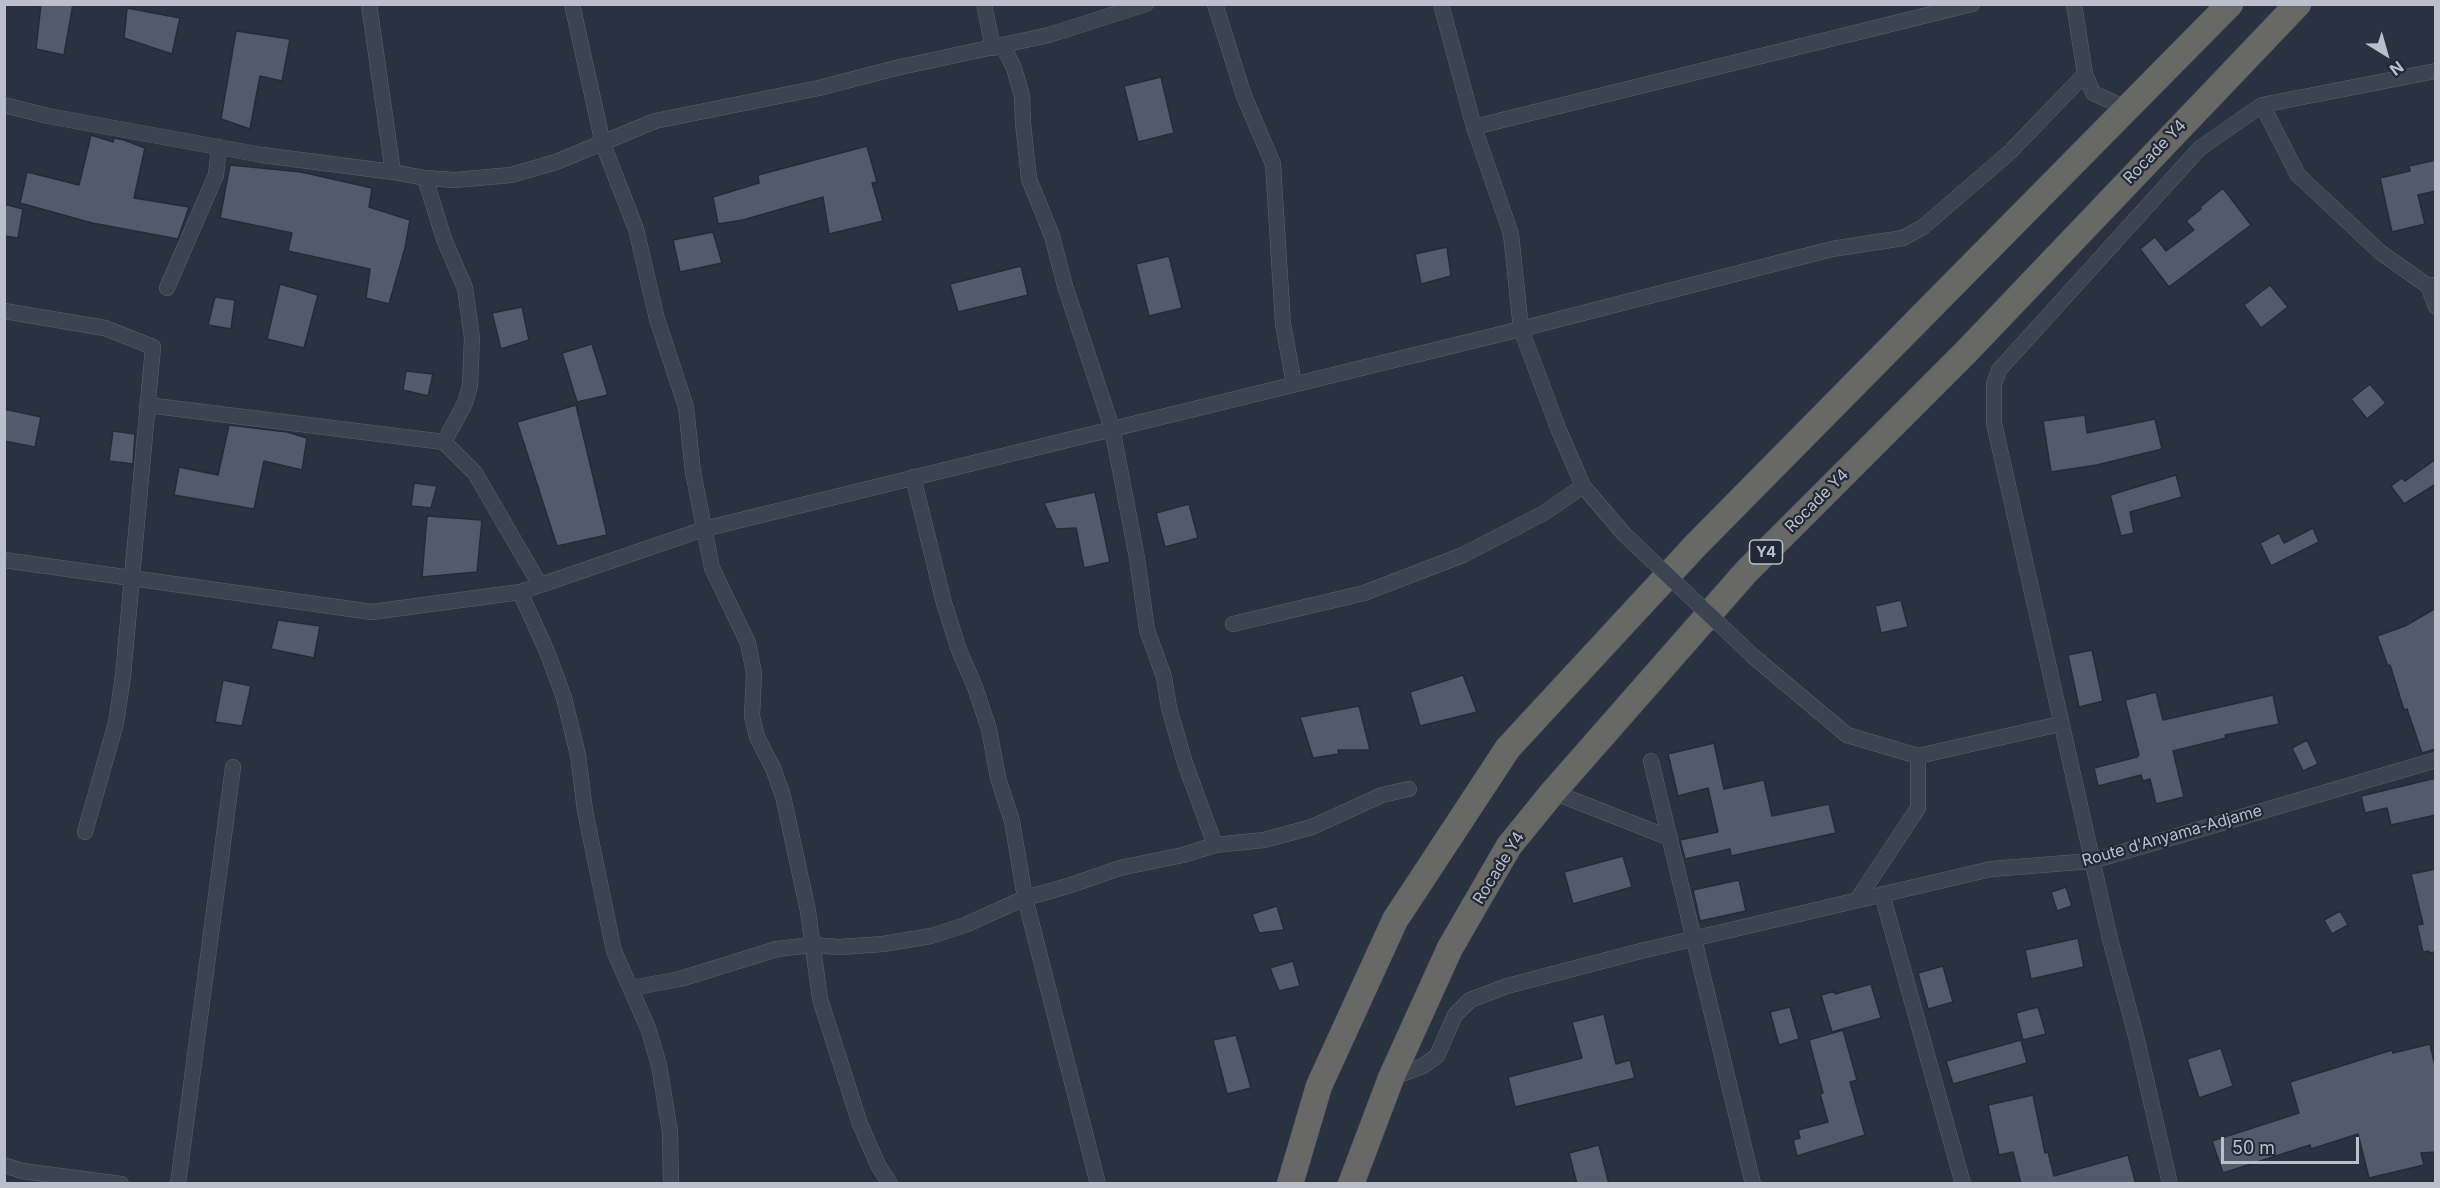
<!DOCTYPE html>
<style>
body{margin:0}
#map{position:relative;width:2440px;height:1188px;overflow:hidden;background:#293241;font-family:Inter,sans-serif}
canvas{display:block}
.frame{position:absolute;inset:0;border:6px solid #babfcb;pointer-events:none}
.north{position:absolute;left:2356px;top:24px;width:60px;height:60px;-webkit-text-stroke:4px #222936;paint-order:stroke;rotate:143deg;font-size:16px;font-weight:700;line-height:24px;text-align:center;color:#babfcb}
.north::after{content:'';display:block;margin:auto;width:21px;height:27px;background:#babfcb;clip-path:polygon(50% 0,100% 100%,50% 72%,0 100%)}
.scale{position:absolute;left:2221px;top:1137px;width:138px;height:27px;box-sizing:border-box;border:3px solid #babfcb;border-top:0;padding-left:8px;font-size:18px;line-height:21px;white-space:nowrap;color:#babfcb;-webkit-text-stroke:4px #222936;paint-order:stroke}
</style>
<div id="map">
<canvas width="2440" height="1188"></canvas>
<div class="frame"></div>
<div class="north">N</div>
<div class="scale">50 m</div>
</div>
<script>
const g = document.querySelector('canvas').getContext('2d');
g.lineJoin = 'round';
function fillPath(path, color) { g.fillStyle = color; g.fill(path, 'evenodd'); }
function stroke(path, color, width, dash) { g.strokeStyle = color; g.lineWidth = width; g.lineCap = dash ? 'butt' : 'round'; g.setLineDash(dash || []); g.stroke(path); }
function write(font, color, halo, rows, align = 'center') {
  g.font = font + ' Inter,sans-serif'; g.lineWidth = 4.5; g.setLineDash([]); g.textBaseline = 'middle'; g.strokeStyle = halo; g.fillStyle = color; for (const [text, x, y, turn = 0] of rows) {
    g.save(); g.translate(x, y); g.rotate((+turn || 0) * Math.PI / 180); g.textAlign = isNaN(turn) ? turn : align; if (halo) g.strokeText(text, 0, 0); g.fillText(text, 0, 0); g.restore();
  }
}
const building = new Path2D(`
 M 41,4 L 73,4 L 64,55 L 36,49 Z
 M 127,8 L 180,18 L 172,54 L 124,38 Z
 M 236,31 L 290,39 L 282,81 L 260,76 L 250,129 L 221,119 Z
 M 1161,77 L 1174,133 L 1138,142 L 1124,86 Z
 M 91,135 L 113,142 L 114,138 L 124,140 L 145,148 L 134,198 L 189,207 L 178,239 L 92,223 L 20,203 L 27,172 L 79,185 Z
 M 867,146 L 877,182 L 872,183 L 883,221 L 829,234 L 823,197 L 743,220 L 718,224 L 713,197 L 759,183 L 758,175 Z
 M 2436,160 L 2436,191 L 2418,195 L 2425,224 L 2392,232 L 2380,178 L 2410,171 L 2409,166 Z
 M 230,165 L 301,172 L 372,188 L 369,207 L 410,220 L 405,248 L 389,304 L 366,298 L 370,269 L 288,251 L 292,233 L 220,218 Z
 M 2223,188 L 2251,225 L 2169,287 L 2140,249 L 2155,237 L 2166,251 L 2194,230 L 2186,221 L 2201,209 L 2200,207 Z
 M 4,204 L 23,209 L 18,238 L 4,236 Z
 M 713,232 L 722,263 L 680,272 L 673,240 Z
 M 1447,247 L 1451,276 L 1421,284 L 1415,254 Z
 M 1169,256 L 1182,308 L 1149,316 L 1136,264 Z
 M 1021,266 L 1028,295 L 958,312 L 950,284 Z
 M 280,284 L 318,295 L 304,348 L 267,339 Z
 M 2270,285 L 2288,307 L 2261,328 L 2244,305 Z
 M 215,297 L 235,300 L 231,329 L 208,325 Z
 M 522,307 L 529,340 L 501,349 L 492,313 Z
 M 592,344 L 608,395 L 577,402 L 562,353 Z
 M 406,371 L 433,374 L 428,396 L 403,390 Z
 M 2370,384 L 2386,403 L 2367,419 L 2351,399 Z
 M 576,405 L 607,535 L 557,546 L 517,422 Z
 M 4,409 L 41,417 L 35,447 L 4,441 Z
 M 2085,415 L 2087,433 L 2155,419 L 2162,449 L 2097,465 L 2051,472 L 2043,421 Z
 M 229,425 L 287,432 L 307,438 L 302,470 L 264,461 L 254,509 L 174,495 L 179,467 L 218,475 Z
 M 113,431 L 135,434 L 133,464 L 109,461 Z
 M 2436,459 L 2436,484 L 2404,504 L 2391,486 L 2402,478 L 2405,481 Z
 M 2176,475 L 2182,497 L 2130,512 L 2134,533 L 2121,536 L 2110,495 Z
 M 414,483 L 437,486 L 431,508 L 411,506 Z
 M 1095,492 L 1110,562 L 1084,568 L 1076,528 L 1056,529 L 1044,503 Z
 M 1189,504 L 1198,538 L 1165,547 L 1156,513 Z
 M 427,516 L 482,520 L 477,572 L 422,577 Z
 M 2313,528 L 2319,542 L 2271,566 L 2260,543 L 2279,533 L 2284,543 Z
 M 1901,600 L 1908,627 L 1881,633 L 1875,606 Z
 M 2436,608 L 2436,749 L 2422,753 L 2407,709 L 2404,710 L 2390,665 L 2388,666 L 2377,636 L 2405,626 Z
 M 278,620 L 320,626 L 314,658 L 271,649 Z
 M 2092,650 L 2103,701 L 2079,707 L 2068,655 Z
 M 1463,675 L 1477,712 L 1420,726 L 1410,692 Z
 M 223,680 L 251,686 L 242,726 L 215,722 Z
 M 2156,692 L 2163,720 L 2273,695 L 2279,724 L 2225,735 L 2226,738 L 2173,751 L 2184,797 L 2156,804 L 2150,779 L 2143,781 L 2141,775 L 2098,786 L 2094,768 L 2137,757 L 2139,755 L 2125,700 Z
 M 1359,706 L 1370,750 L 1338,750 L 1339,754 L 1313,758 L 1300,717 Z
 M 2307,740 L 2318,764 L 2303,771 L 2292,748 Z
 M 1714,743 L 1724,789 L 1764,780 L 1772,816 L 1829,804 L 1836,833 L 1731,856 L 1730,849 L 1685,859 L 1680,840 L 1718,832 L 1708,788 L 1678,796 L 1668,754 Z
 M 2436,778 L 2436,815 L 2391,825 L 2387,808 L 2365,813 L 2361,796 Z
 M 1623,856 L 1632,887 L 1573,904 L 1564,872 Z
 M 2436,869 L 2436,952 L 2429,953 L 2429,951 L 2423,952 L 2417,925 L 2423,924 L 2411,874 Z
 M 1739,880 L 1746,911 L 1700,921 L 1693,890 Z
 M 2066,887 L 2072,906 L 2057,911 L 2051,892 Z
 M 1277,906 L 1284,930 L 1259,933 L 1252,914 Z
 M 2340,911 L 2348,925 L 2332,934 L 2324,920 Z
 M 2078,938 L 2084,967 L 2031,979 L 2025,950 Z
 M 1293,961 L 1300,986 L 1279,991 L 1270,968 Z
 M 1943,966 L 1953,1002 L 1928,1009 L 1918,973 Z
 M 1871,984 L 1881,1018 L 1832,1032 L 1821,995 L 1835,991 L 1835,994 Z
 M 1790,1007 L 1799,1039 L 1779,1045 L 1770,1012 Z
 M 2038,1007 L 2046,1034 L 2023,1040 L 2016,1013 Z
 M 1604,1014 L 1616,1064 L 1630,1060 L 1635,1078 L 1515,1107 L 1508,1077 L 1582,1058 L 1572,1022 Z
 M 1843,1030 L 1857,1080 L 1850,1082 L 1865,1135 L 1797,1156 L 1793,1140 L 1800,1138 L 1798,1130 L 1828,1122 L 1820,1094 L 1823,1093 L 1809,1040 Z
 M 1236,1035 L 1251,1088 L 1227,1094 L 1213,1040 Z
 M 2021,1040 L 2027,1063 L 1953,1084 L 1946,1061 Z
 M 2430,1044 L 2436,1070 L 2436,1152 L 2421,1153 L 2424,1165 L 2369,1178 L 2358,1134 L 2311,1149 L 2310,1145 L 2223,1173 L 2212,1141 L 2299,1113 L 2290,1082 L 2392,1050 L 2393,1053 Z
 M 2221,1048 L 2233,1086 L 2199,1098 L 2187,1059 Z
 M 2033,1095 L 2045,1153 L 2048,1152 L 2054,1176 L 2128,1155 L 2136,1184 L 2021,1184 L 2013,1152 L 1999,1155 L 1988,1105 Z
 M 1599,1145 L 1609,1184 L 1577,1184 L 1569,1153 Z`);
const minor = new Path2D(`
 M 369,4 L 393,172
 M 572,4 L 603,144 L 636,229 L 657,319 L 686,407 L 693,472 L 712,568 L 748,643 L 754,673 L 752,716 L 757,737 L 773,768 L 783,796 L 808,911 L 820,999 L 860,1124 L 878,1165 L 890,1184
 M 984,4 L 993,48
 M 1215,4 L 1244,96 L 1273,164 L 1283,324 L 1294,384
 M 1441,4 L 1474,127 L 1511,234 L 1521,329 L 1558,428 L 1583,486 L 1624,534
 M 2074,4 L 2085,74 L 2093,93 L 2128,109
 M 1003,46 L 1014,68 L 1022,96 L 1023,123 L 1029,179 L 1052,236 L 1065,286 L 1112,428 L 1137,558 L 1147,630 L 1164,677 L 1169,708 L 1185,763 L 1215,845
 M 4,105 L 48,116 L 262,155 L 393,172 L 425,178 L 455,180 L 511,175 L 556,162 L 655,121 L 819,88 L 896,68 L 1049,35 L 1146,4
 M 2262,105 L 2298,175 L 2380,252 L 2428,286 L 2436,285
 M 1474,127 L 1972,4
 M 425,178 L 444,239 L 465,288 L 472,338 L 470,386 L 465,403 L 444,442
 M 2428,286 L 2436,307
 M 167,288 L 216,175 L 219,147
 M 4,311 L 105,328 L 153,347 L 123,676 L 116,723 L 85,832
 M 147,405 L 444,442 L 475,473 L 540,585
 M 913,477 L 944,603 L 959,650 L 975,687 L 989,729 L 998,778 L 1012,821 L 1025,898 L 1098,1184
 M 4,560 L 372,612 L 520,592 L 704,529 L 1521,329 L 1832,249 L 1903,238 L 1923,227 L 2010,152 L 2085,74
 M 520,592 L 548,654 L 564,698 L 578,755 L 585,811 L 614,951 L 648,1028 L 659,1065 L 670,1132 L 671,1184
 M 1233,624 L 1364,593 L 1463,555 L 1544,513 L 1583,486
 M 1754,657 L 1847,735 L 1918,756 L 2060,724
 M 1651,761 L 1753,1184
 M 1553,792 L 1670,838
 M 1882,894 L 1963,1184
 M 1857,900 L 1918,808 L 1918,756
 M 631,988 L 680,979 L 777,949 L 813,945 L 839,947 L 883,944 L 931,936 L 965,925 L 1025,898 L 1068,886 L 1120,868 L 1183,855 L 1215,845 L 1264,840 L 1312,827 L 1382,795 L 1409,789
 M 1391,1078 L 1423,1066 L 1437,1056 L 1455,1015 L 1470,1000 L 1507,986 L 1641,951 L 1991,869 L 2092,861 L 2436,760
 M 4,1165 L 22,1171 L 121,1184
 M 178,1184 L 233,767
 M 2170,1184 L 2136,1036 L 2110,939 L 1994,423 L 1994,384 L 1999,370 L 2200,148 L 2262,105 L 2436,71`);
const trunk = new Path2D(`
 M 1290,1184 L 1319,1086 L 1395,920 L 1508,748 L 1696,545 L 2230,4
 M 1351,1184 L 1391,1078 L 1450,948 L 1509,846 L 1553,792 L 1746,572 L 1967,351 L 2298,4`);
const minorBridge = new Path2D(`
 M 1624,534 L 1754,657`);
const shields = [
 [1766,552,33]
];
const shieldNames = [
 ["Y4",1766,552]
];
const streetNames = [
 ["Rocade Y4",2155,152,-46],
 ["Rocade Y4",1817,501,-45],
 ["Route d'Anyama-Adjame",2172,836,-16],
 ["Rocade Y4",1499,868,-58]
];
fillPath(building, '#525a6b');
stroke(building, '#242b38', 1.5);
stroke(minor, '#5b626e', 16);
stroke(trunk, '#484f5b', 27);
stroke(minor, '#3d4451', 15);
stroke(trunk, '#686866', 26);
stroke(minorBridge, '#5b626e', 16, []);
stroke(minorBridge, '#3d4451', 15);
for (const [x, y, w] of shields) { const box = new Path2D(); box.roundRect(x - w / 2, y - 12, w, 24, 4.5); g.fillStyle = '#222936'; g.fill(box); stroke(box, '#babfcb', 1.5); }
write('bold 15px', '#babfcb', null, shieldNames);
write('16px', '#babfcb', '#222936', streetNames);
</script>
